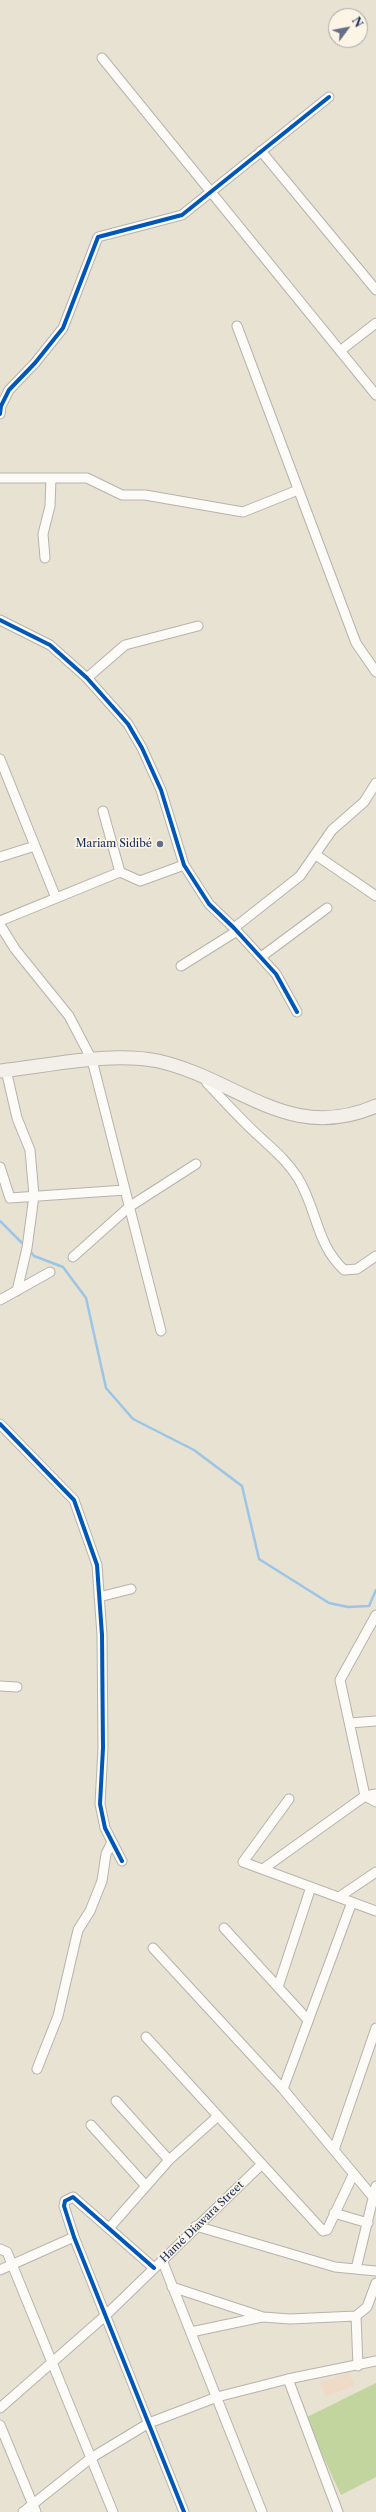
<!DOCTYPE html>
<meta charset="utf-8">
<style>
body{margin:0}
#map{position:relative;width:376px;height:2512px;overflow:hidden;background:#e8e2d2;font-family:"Libre Caslon Text",serif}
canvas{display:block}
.north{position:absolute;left:328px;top:8px;width:40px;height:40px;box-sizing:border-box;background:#fcf5e5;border:1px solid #a2a6af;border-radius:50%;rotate:58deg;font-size:11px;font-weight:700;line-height:16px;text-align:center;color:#1b2f5e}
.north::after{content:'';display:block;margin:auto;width:14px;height:18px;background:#636e87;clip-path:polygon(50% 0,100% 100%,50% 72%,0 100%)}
</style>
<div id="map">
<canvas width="376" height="2512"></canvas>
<div class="north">N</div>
</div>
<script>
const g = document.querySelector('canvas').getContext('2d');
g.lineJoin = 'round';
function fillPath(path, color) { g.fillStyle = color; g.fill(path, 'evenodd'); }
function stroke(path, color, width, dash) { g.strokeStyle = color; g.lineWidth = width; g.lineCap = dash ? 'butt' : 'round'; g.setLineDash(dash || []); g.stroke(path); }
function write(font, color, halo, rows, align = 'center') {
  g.font = font + ' "Libre Caslon Text",serif'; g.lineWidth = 3; g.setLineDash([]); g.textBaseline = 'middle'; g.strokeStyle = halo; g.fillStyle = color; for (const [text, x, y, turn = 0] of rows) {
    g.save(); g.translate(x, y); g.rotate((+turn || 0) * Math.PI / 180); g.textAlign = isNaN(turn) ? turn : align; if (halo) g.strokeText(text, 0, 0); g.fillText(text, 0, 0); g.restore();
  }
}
const built = new Path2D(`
 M 349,2373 L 355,2386 L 326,2396 L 319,2383 Z`);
const green = new Path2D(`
 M 376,2383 L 376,2477 L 341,2495 L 305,2418 Z`);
const stream = new Path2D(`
 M 0,1221 L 25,1246
 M 29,1250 L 34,1256 L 63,1267 L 86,1298 L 106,1388 L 133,1419 L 194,1450 L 242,1486 L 259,1559 L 329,1603 L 348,1607 L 369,1606 L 376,1590`);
const street = new Path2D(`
 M 102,58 L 376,395
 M 261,151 L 376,290
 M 237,326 L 356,643 L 376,672
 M 340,351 L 376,323
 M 0,414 L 1,406 L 9,390 L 35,363 L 63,328 L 98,237 L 182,215 L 329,97
 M 0,478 L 87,478 L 122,495 L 145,495 L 243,512 L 298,490
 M 45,558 L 43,534 L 50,506 L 51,478
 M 0,620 L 50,645 L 87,678 L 128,724 L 142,748 L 161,790 L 184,865 L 209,904 L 234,928 L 276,974 L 297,1012
 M 87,678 L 125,645 L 198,626
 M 0,759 L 56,898
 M 103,811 L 120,872
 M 316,855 L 376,896
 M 0,857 L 35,846
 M 0,921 L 120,872 L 140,881 L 184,865
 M 0,925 L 15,949 L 69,1016 L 92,1060 L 161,1331
 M 234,928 L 300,876 L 332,830 L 364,802 L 376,783
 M 261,957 L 327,908
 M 181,966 L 237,931
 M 6,1070 L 17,1118 L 30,1150 L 34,1196 L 27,1248 L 17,1291
 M 205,1078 L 207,1083 C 225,1102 242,1121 261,1138 C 276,1152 287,1161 298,1178 C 317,1209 316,1244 344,1270 L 357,1269 L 376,1256
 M 0,1167 L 10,1198 L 125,1190
 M 73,1257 L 129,1207 L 196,1164
 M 0,1300 L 50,1272
 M 0,1424 L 74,1500 L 97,1565 L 102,1635 L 103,1748 L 100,1804 L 105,1828 L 122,1861
 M 99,1597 L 131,1589
 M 376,1615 L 340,1680 L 365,1796 L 376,1794
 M 0,1686 L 17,1687
 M 350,1723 L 376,1721
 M 289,1799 L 243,1862 L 376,1911
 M 263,1869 L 365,1796 L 376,1802
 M 339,1897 L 376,1872
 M 224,1928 L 308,2020
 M 153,1948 L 283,2089 L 373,2197
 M 278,1987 L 311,1887
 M 146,2037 L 323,2231 L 327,2230 L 353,2175
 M 37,2069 L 58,2016 L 78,1930 L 90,1911 L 102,1881 L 106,1854 L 112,1842
 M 283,2089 L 352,1902
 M 116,2101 L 169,2160
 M 91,2125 L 146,2186
 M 334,2150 L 376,2028
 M 334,2213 L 368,2223
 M 196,2226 L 335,2267 L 376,2271
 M 110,2227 L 169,2160 L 218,2116
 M 0,2249 L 7,2252 L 113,2512
 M 162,2260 L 262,2512
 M 154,2268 L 73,2197 L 65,2201 L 64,2206 L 74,2237 L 184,2512
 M 356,2269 L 376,2186
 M 0,2270 L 74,2237
 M 172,2287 L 263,2317 L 290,2319 L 356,2316 L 367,2307 L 376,2283
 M 356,2316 L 358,2366
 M 191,2332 L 262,2317
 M 288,2379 L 338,2512
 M 0,2408 L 106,2315 L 262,2164
 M 0,2425 L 36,2512
 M 23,2512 L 91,2458 L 149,2423 L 217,2397 L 288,2379 L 376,2361`);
const secondary = new Path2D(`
 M 0,1071 C 48,1066 110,1051 158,1061 C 238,1079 289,1144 376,1106`);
const cycleway = new Path2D(`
 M 0,414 L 1,406 L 9,390 L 35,363 L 63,328 L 98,237 L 182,215 L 329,97
 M 0,620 L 50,645 L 87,678 L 128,724 L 142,748 L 161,790 L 184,865 L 209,904 L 234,928 L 276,974 L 297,1012
 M 0,1424 L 74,1500 L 97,1565 L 102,1635 L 103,1748 L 100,1804 L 105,1828 L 122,1861
 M 154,2268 L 73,2197 L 65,2201 L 64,2206 L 74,2237 L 184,2512`);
const markers = [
 [160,844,4,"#636e87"]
];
const poiNames = [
 ["Mariam Sidibé",152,844]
];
const streetNames = [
 ["Hamé Diawara Street",202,2222,-44]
];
fillPath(built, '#efdac8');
fillPath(green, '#c3d59f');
stroke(stream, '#9bc5e6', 2.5);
stroke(street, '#b5b3ad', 11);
stroke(secondary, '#b5b3ad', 15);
stroke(street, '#fcfbf8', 9);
stroke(secondary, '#f2f0e9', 13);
stroke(cycleway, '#0057b8', 4);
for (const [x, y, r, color] of markers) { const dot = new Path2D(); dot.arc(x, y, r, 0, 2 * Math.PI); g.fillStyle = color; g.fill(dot); stroke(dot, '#fcf5e5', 1.5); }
write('11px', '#1b2f5e', '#fcf5e5', poiNames, 'right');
write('11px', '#1b2f5e', '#fcf5e5', streetNames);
</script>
